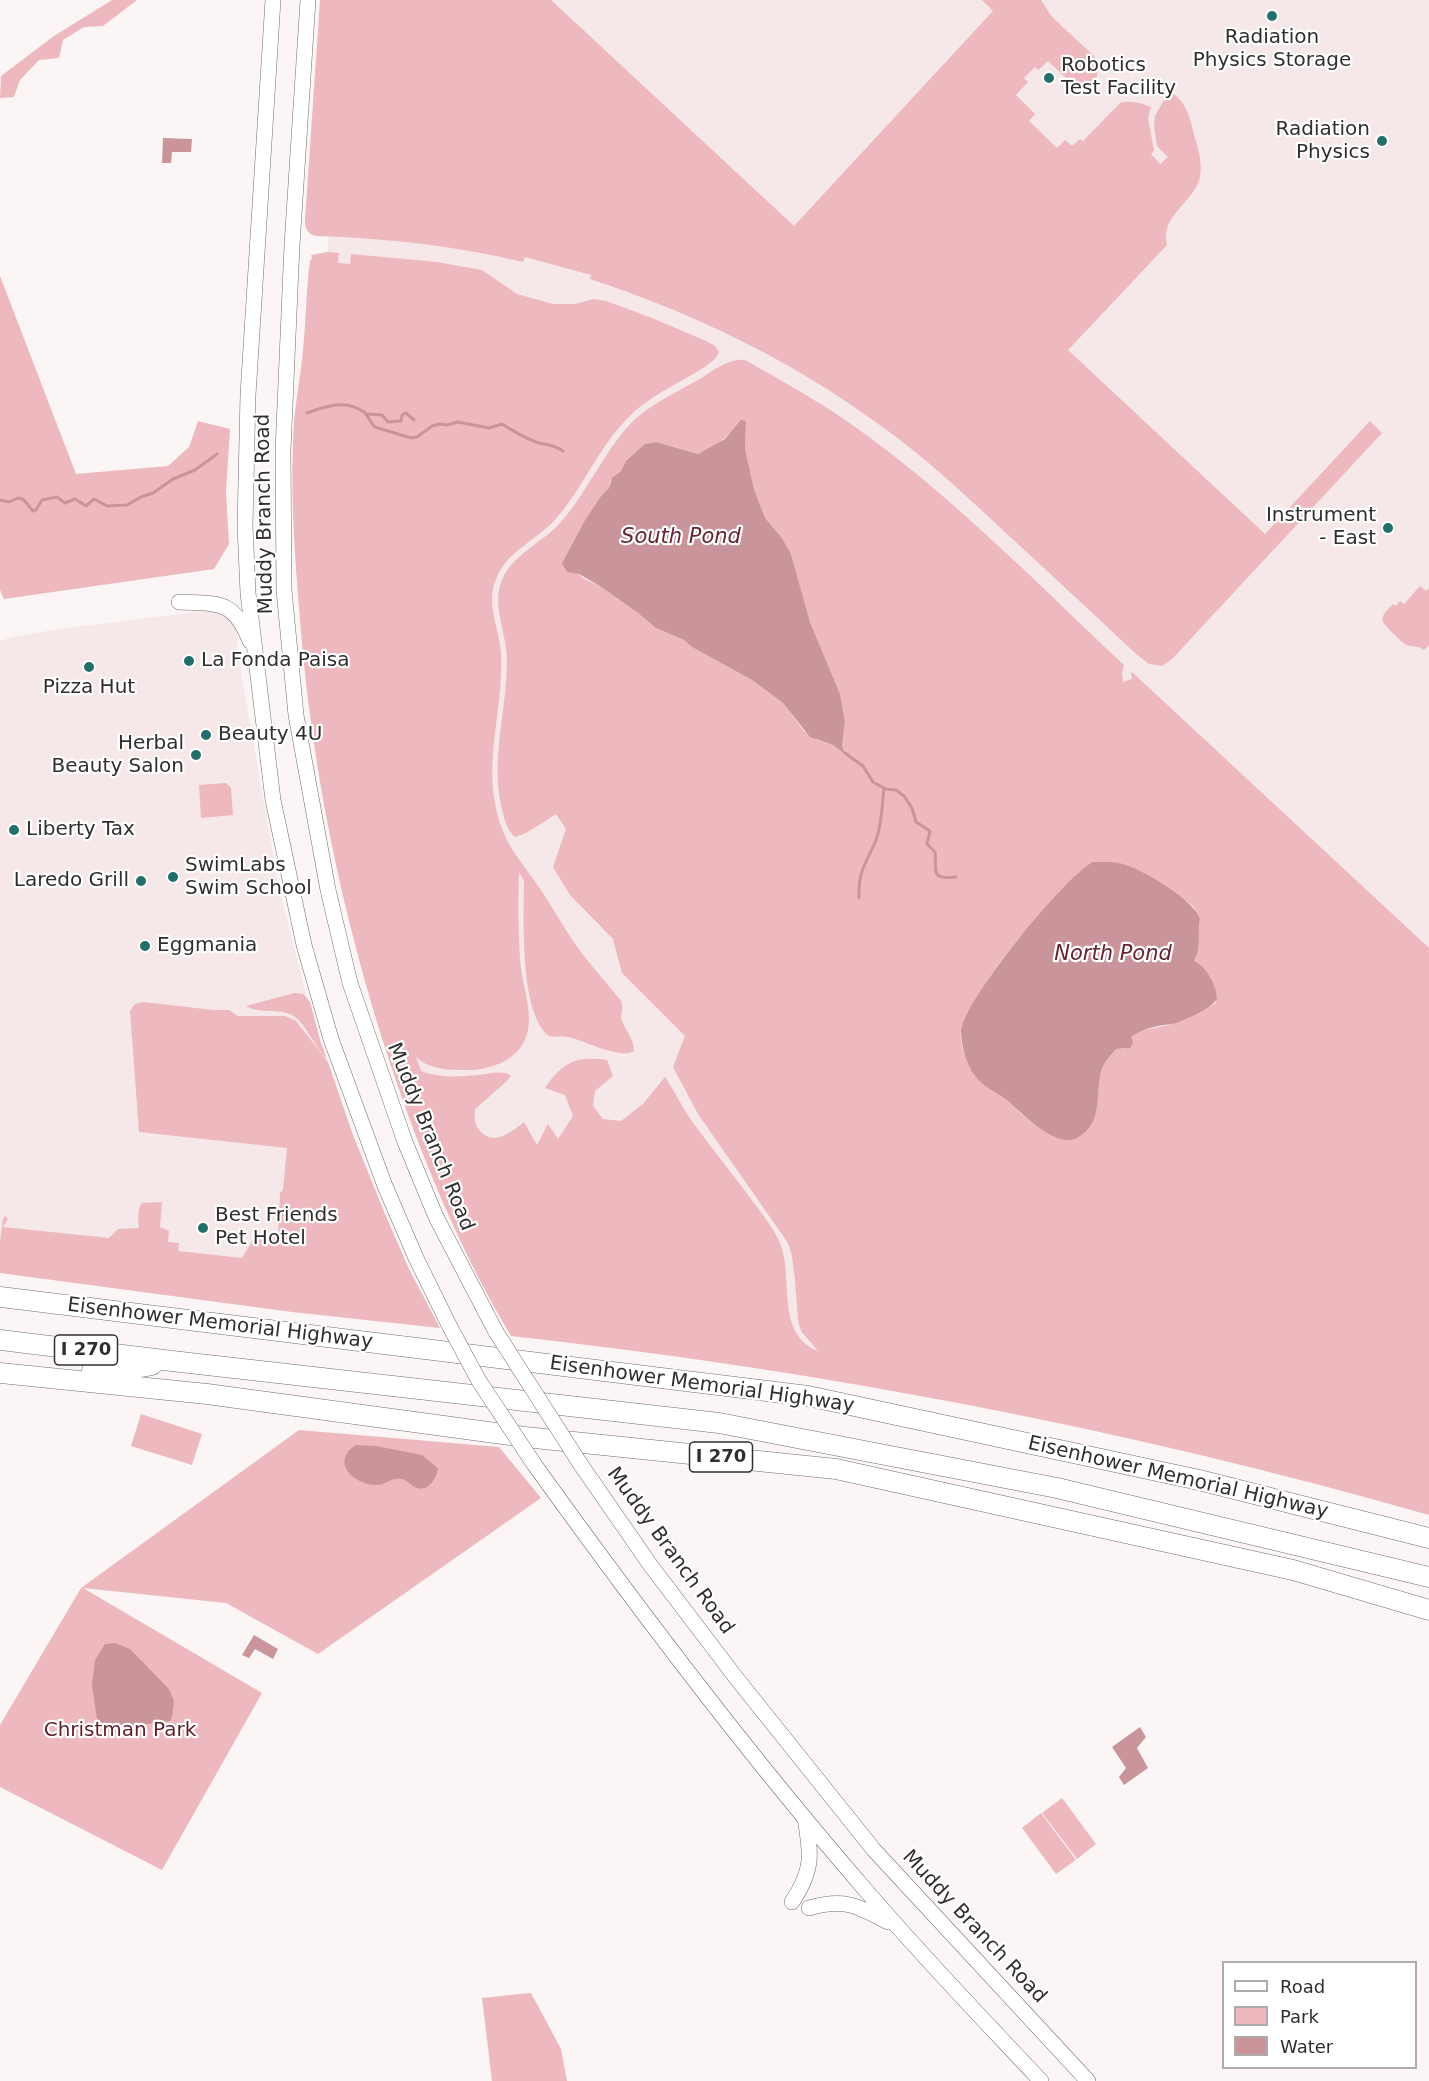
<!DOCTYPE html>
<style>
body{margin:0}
#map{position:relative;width:1429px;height:2081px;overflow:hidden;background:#fbf5f6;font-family:"DejaVu Sans",sans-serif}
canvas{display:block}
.legend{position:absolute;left:1222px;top:1961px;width:195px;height:108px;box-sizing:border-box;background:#fff;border:2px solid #adabac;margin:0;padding:8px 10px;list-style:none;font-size:18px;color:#312e2f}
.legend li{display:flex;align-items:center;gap:12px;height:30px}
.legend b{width:30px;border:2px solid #adabac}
</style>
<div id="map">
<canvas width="1429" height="2081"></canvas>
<ul class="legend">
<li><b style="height:8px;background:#fff"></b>Road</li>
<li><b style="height:16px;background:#edb8be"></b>Park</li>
<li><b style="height:16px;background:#ca949b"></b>Water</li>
</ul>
</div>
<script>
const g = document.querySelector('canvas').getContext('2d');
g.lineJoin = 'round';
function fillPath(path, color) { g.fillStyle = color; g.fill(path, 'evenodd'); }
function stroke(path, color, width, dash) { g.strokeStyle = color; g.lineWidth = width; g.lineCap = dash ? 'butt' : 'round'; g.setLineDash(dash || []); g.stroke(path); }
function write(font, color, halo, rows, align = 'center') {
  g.font = font + ' "DejaVu Sans",sans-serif'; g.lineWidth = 4.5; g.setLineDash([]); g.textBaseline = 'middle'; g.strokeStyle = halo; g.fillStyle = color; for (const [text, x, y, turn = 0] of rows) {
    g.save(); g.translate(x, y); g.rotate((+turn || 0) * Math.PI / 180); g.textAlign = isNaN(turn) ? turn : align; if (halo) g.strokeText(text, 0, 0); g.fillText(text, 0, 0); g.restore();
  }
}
const built = new Path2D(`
 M 345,0 L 1429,0 L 1429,1471 L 826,1356 L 806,1358 L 764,1345 L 472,1224 L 417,1090 L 327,263 Z
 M 219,609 L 235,623 L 240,667 L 280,893 L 307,997 L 321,1046 L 355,1143 L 404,1260 L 0,1260 L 0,641 L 12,637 L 53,630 Z`);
const green = new Path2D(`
 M 112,0 L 137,0 L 103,26 L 84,27 L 63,40 L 59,58 L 39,60 L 20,80 L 14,97 L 0,98 L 1,76 L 54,36 Z
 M 320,0 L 551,0 L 794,226 L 993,11 L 982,0 L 1041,0 L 1052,17 L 1094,56 C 1102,72 1096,84 1085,96 L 1048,61 L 1038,70 L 1035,67 L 1024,78 L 1028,82 L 1016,95 L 1035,114 L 1029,121 L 1057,148 L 1065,140 L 1072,146 L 1080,139 L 1083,141 L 1120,103 C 1130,100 1142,103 1151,107 L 1148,118 L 1154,151 L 1151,154 L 1160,164 L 1168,157 L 1157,146 L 1154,126 L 1155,116 L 1165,98 L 1174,94 C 1186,103 1190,118 1193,131 C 1197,145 1203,162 1200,177 C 1194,203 1159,216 1167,245 L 1068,350 L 1265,534 L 1370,421 L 1382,433 L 1172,659 L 1162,666 L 1149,664 L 1135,653 C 1092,612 1048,572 1005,532 C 964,494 923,455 877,423 C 789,359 693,313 590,279 L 591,275 L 525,257 L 523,262 C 456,246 387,238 317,236 C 308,235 305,229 305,220 Z
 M 327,252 L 339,253 L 338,263 L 350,264 L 351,254 L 437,262 L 482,270 L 517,294 L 553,304 L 576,304 L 593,299 L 606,301 L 652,318 L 706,341 L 715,346 L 719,352 L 715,359 L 706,366 C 680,383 648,396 627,419 C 597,449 582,491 553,522 C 534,541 506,553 496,579 C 485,604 500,629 501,654 C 504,718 478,770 504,834 C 512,852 525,867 536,883 C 551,904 563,927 578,948 C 591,966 607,983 621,1001 C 624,1008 620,1014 622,1021 C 626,1031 634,1039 634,1051 C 620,1060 584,1040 568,1037 C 562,1036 555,1037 549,1036 C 519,1013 524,917 524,881 L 519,872 C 518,900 518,930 520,959 C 522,993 544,1032 511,1057 C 500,1065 486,1069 472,1070 C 453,1070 431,1071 416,1057 L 421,1071 C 439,1078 459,1077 478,1075 C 491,1074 498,1070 511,1075 L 508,1080 L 475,1109 C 474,1118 474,1125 481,1132 C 495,1146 511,1132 524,1122 L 537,1145 L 548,1124 L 558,1139 L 573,1116 L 565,1095 L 545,1088 C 563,1062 576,1056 607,1060 L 613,1076 L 595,1091 L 593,1106 L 603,1119 L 621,1121 L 643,1104 L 665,1077 C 675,1092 683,1109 694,1124 C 714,1152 737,1179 757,1207 C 766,1219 776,1232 781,1246 C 793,1280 776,1335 818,1351 L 801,1331 L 798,1320 L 795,1280 L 792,1256 L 788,1243 L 698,1114 L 673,1067 L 685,1036 L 622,973 L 613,939 L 570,895 L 553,867 L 566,829 L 556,814 L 526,833 L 515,837 C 508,831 505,822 503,813 C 489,762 507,712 507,660 C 507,633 491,605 502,580 C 512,555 543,542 560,523 C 587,493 603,453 631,423 C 650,404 677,392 700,379 C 713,371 729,358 745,360 C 786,383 827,406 865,434 C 958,502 1040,586 1124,665 L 1122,673 L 1123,682 L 1132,679 L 1131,672 L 1133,673 L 1429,948 L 1429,1515 C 1129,1429 821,1370 511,1336 C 459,1249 421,1156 389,1060 C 341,913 310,761 299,607 C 294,547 290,482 294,422 C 296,398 301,374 303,350 C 306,321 306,291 310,261 L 312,258 L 311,255 ZM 746,421 L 745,449 L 754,489 L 765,518 L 782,538 L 791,554 L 810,622 L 840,694 L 845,722 L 842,747 L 844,753 L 833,745 L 817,740 L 804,731 L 783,703 L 752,680 L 692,647 L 684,640 L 656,628 L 638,613 L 600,586 L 584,579 L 563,561 L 585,520 L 601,496 L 609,488 L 610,481 L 621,471 L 631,456 L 645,444 L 656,442 L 698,454 L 717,444 ZM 1080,871 L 1171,891 L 1193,906 L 1200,919 C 1197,934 1202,947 1194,961 L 1198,963 L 1217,995 L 1216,1003 L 1169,1025 L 1139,1031 L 1131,1037 L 1125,1049 L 1116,1049 C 1110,1056 1104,1064 1101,1072 C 1095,1094 1104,1123 1077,1137 C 1059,1147 1034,1124 1021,1114 C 1017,1110 1013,1105 1008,1101 C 997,1091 982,1087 973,1073 C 966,1061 959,1044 961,1030 C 962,1023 968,1016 971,1009 C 997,956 1041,914 1080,871 Z
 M 0,276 L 76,474 L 168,466 L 189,447 L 198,421 L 230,429 L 226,492 L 229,544 L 214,569 L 4,599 L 0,590 Z
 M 1420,586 L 1426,591 L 1429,588 L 1429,645 L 1424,650 C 1418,645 1414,648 1407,645 C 1403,644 1399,639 1396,636 C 1379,620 1378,619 1393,604 L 1396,606 L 1400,601 L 1404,604 Z
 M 226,783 L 231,788 L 233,815 L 201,818 L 199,785 Z
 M 294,993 L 303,994 L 310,1002 L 321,1043 L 327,1059 C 315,1048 306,1023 292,1015 C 277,1008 259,1014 246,1006 Z
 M 143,1002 L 213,1010 L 229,1010 L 238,1016 L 285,1016 L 296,1021 L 328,1062 L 353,1135 L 385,1214 L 409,1269 L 440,1328 L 292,1312 L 0,1273 L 0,1242 L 3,1219 L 5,1216 L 8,1219 L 3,1227 L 109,1238 L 118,1229 L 139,1228 C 138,1219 137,1209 142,1203 L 162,1202 L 160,1227 L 169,1231 L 168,1242 L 179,1243 L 178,1251 L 242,1258 L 255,1237 L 278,1234 L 280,1193 L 283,1190 L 287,1148 L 139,1132 L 130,1011 L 135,1004 Z
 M 141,1414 L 202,1434 L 192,1465 L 131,1446 Z
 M 299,1430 L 499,1447 L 541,1498 L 318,1654 L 226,1603 L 83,1588 L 262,1693 L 162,1870 L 0,1787 L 0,1725 L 81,1588 Z
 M 1062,1798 L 1096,1844 L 1077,1859 L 1042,1813 Z
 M 1041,1813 L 1076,1860 L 1056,1874 L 1022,1828 Z
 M 531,1993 L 561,2049 L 567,2081 L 492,2081 L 482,1998 Z`);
const water = new Path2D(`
 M 163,138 L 192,139 L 191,152 L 172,152 L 171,163 L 162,163 Z
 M 741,420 L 746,421 L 745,449 L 754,489 L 765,518 L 782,538 L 791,554 L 810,622 L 840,694 L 845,722 L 842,746 L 845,754 L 833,745 L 810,737 L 783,703 L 752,680 L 692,647 L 684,640 L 656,628 L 638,613 L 600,586 L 579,574 L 567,572 L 562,563 L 585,520 L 601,496 L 609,488 L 612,478 L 621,471 L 626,461 L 638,450 L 645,444 L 656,442 L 698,454 L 725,439 Z
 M 1093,862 C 1104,862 1116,861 1126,865 C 1145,871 1195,901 1200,919 C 1197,934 1202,947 1194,961 C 1206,966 1217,986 1217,999 C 1213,1007 1181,1023 1171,1024 C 1157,1026 1143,1028 1131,1037 L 1133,1043 L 1130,1048 L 1116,1049 C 1110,1056 1103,1064 1101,1072 C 1095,1094 1104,1123 1077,1138 C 1055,1149 1022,1113 1008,1101 C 997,1092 984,1088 975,1076 C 966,1064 962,1048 961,1033 C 960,1004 1066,875 1093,862 Z
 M 356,1445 L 376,1446 L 422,1455 L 438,1468 C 437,1477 429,1492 417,1488 C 408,1484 406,1477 396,1479 C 389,1479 385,1485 378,1485 C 355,1486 329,1462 356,1445 Z
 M 254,1635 L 278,1649 L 273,1659 L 255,1649 L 249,1658 L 242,1655 Z
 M 115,1643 L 130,1649 L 169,1689 L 174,1701 L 172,1717 L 170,1721 L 124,1727 L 115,1732 L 107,1732 L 97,1719 L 92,1685 L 95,1660 L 105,1644 Z
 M 1140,1727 L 1146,1737 L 1137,1748 L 1148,1768 L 1124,1785 L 1119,1777 L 1126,1768 L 1112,1747 Z`);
const stream = new Path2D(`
 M 307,413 C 326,406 346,399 364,412 C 369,416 370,423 375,427 L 411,438 L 417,437 L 432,426 L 439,424 L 447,425 L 458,422 L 489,428 L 502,424 C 514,431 525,439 539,443 C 548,445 554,445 563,451
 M 366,414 L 382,415 L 388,422 L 401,421 L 402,415 L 406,413 L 414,420
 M 0,500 L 9,502 L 18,498 L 23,499 L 33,511 L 36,510 L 42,500 L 57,497 L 65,503 L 75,499 L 86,506 L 94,499 L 107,506 L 127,505 L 141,497 L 153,493 L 173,479 L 195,470 L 217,454
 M 845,753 L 863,766 L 873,782 L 886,789 L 896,790 L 904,796 L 912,808 L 916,822 L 930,831 L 927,844 L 935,852 C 937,871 929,880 956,877
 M 859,898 C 858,870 866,864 876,840 C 882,824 882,805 884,788`);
const secondary = new Path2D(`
 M 273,0 L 248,395 L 245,526 L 248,593 L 273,800 L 304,945 L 331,1039 L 385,1186 L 416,1258 L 450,1327
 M 308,0 L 292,245 L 283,450 L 284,590 L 296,715 L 328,890 L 350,983 L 405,1142 L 436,1217 L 496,1332
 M 179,602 C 219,604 233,599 250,641
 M 534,1464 C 638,1609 746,1752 863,1887 C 920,1954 981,2017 1041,2081
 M 581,1465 L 651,1566 L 737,1679 L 874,1850 L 1088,2081
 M 792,1902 C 814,1869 811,1854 805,1818
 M 809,1908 C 844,1898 856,1905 888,1922`);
const motorway = new Path2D(`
 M 0,1297 L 808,1396 L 1199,1480 L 1429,1538
 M 0,1340 L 172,1361 L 719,1423 L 1057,1488 L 1429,1577
 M 92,1371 L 114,1372 L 152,1365
 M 0,1373 L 207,1394 L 525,1437 L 836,1469 L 1293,1570 L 1429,1610`);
const secondaryBridge = new Path2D(`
 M 450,1327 L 479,1381 L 534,1464
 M 496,1332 L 581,1465`);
const markers = [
 [1272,16,6,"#246e6b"],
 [1049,78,6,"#246e6b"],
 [1382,141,6,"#246e6b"],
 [1388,528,6,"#246e6b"],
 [189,661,6,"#246e6b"],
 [89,667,6,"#246e6b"],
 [206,735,6,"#246e6b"],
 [196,755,6,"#246e6b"],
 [14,830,6,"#246e6b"],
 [173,877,6,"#246e6b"],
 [141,881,6,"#246e6b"],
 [145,946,6,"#246e6b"],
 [203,1228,6,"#246e6b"]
];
const shields = [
 [86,1350,63],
 [721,1457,63]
];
const shieldNames = [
 ["I 270",86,1350],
 ["I 270",721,1457]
];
const poiNames = [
 ["Radiation",1272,38,"center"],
 ["Physics Storage",1272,61,"center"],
 ["Robotics",1061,66],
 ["Test Facility",1061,89],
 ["Radiation",1370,130,"right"],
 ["Physics",1370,153,"right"],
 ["Instrument",1376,516,"right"],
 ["- East",1376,539,"right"],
 ["La Fonda Paisa",201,661],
 ["Pizza Hut",89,688,"center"],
 ["Beauty 4U",218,735],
 ["Herbal",184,744,"right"],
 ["Beauty Salon",184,767,"right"],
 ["Liberty Tax",26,830],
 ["SwimLabs",185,866],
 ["Swim School",185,889],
 ["Laredo Grill",129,881,"right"],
 ["Eggmania",157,946],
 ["Best Friends",215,1216],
 ["Pet Hotel",215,1239]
];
const streetNames = [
 ["Muddy Branch Road",265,514,-91],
 ["Muddy Branch Road",430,1137,68],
 ["Eisenhower Memorial Highway",220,1324,7],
 ["Eisenhower Memorial Highway",702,1385,8],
 ["Eisenhower Memorial Highway",1178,1478,13],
 ["Muddy Branch Road",670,1551,54],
 ["Muddy Branch Road",974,1927,47]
];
const parkNames = [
 ["Christman Park",120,1731]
];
const waterNames = [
 ["South Pond",681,538],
 ["North Pond",1113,955]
];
fillPath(built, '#f6e7e8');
fillPath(green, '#edb8be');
fillPath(water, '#ca949b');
stroke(stream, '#ca949b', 3);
stroke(secondary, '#726d6d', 16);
stroke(motorway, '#726d6d', 21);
stroke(secondary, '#fff', 15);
stroke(motorway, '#fff', 20);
stroke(secondaryBridge, '#726d6d', 16, []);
stroke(secondaryBridge, '#fff', 15);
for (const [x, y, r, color] of markers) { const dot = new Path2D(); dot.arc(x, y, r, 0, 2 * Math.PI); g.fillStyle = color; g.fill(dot); stroke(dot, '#fff', 2); }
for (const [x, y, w] of shields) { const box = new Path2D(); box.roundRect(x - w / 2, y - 15, w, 30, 4.5); g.fillStyle = '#fff'; g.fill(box); stroke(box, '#312e2f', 1.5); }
write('bold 18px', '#312e2f', null, shieldNames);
write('20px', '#312e2f', '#fff', poiNames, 'left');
write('20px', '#312e2f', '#fff', streetNames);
write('20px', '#601e2d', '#fff', parkNames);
write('italic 21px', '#672533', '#fff', waterNames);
</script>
